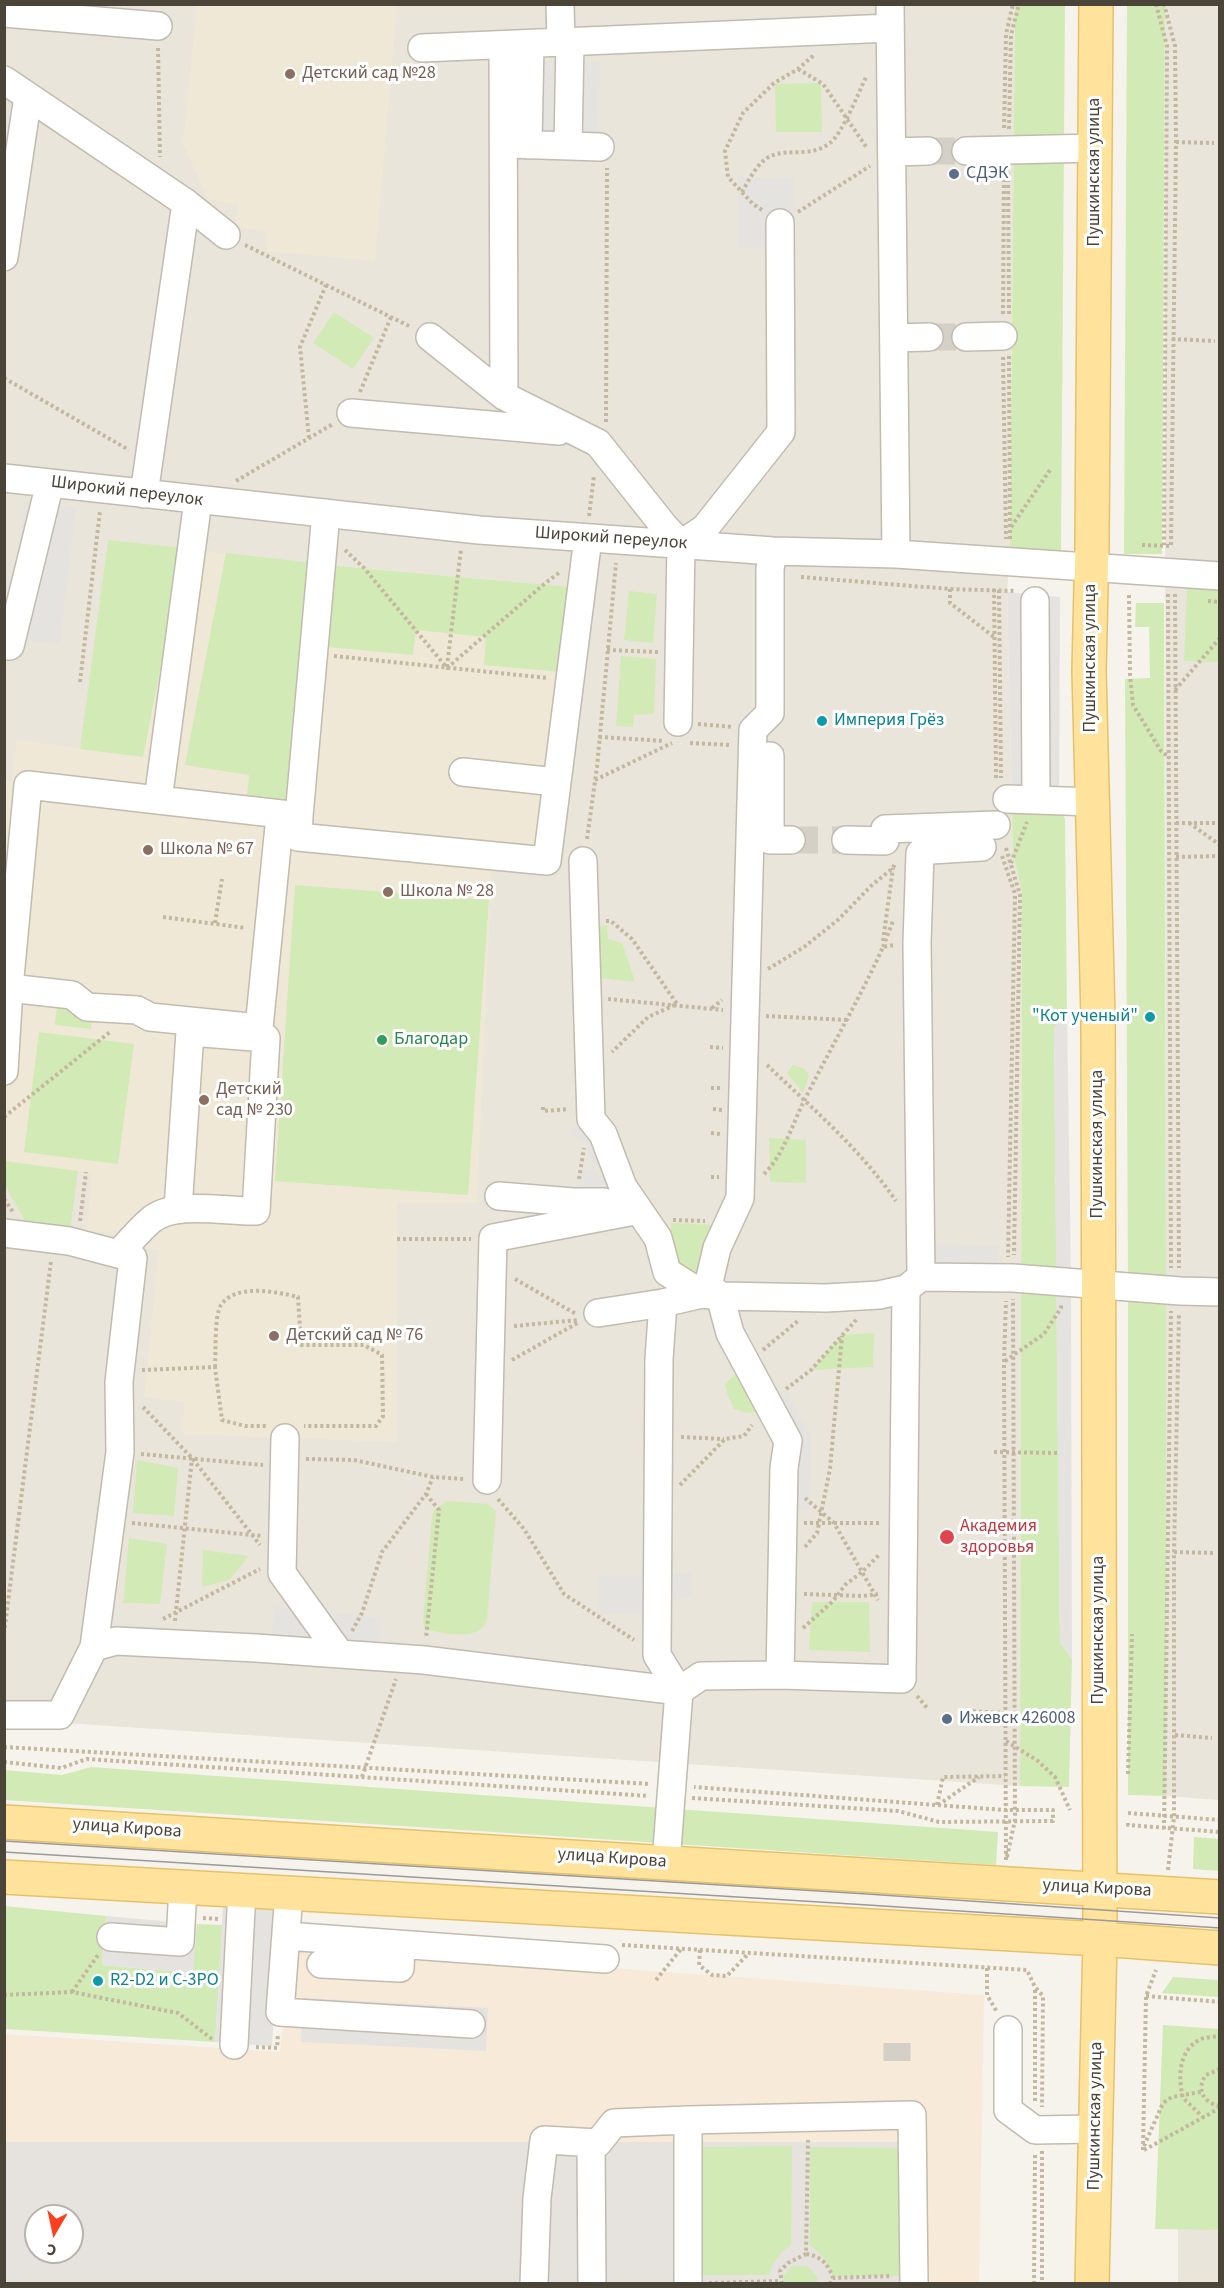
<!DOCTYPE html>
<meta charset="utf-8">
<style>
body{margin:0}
#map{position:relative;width:1224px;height:2288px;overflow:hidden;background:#f6f3ec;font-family:"Source Sans 3",sans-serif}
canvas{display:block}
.frame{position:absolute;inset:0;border:6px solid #4b4439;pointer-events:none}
.north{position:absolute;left:24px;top:2204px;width:60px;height:60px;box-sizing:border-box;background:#fff;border:2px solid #b7b4b0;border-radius:50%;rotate:189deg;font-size:16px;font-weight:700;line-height:24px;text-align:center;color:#4b4439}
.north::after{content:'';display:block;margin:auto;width:21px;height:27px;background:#fc3f1d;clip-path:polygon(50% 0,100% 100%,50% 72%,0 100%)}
</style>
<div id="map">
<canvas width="1224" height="2288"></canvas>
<div class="frame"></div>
<div class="north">С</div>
</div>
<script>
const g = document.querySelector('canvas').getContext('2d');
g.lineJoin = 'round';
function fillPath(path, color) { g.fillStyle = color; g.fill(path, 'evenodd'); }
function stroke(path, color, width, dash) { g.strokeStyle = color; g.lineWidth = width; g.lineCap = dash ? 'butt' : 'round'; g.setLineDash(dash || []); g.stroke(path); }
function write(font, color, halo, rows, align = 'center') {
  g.font = font + ' "Source Sans 3",sans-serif'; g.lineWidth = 6; g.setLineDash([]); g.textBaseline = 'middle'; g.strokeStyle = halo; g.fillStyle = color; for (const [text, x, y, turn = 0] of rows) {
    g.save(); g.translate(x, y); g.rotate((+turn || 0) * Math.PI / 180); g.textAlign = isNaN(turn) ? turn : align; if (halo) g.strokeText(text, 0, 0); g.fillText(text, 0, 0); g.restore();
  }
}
const residential = new Path2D(`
 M 4,5 L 1015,5 L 1010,551 L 1007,592 L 1013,852 L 1022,893 L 1020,1786 L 5,1719 Z
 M 1165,5 L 1220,5 L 1219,1800 L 1166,1796 Z
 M 1219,2133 L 1219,2283 L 1178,2284 L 1178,2230 Z`);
const commercial = new Path2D(`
 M 293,1945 L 984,1995 L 979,2283 L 916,2283 L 917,2142 L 5,2142 L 4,2034 L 280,2052 Z`);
const industrial = new Path2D(`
 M 5,2142 L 917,2142 L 916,2283 L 5,2284 ZM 36,2216 L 72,2216 L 72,2252 L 36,2252 Z`);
const education = new Path2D(`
 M 197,5 L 397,5 L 375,261 L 266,251 L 266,231 L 234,226 L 238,204 L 208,199 L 183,144 Z
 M 108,540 L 321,564 L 592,589 L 557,866 L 492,861 L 477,1203 L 397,1203 L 397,1442 L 183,1434 L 184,1402 L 144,1397 L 159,1250 L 143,1248 L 127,1234 L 87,1231 L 92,1173 L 5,1161 L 5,781 L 12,781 L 17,740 L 80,748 Z`);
const green = new Path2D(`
 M 1015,5 L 1065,5 L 1061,552 L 1010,551 Z
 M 1127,5 L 1165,5 L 1162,554 L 1124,554 Z
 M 821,83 L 822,132 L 776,132 L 775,84 Z
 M 334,312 L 374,338 L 353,369 L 313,343 Z
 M 108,540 L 184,548 L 143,757 L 80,749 Z
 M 226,553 L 313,563 L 294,812 L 246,807 L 249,775 L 185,765 Z
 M 326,565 L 592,589 L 584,674 L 484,665 L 486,637 L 416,630 L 413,655 L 318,646 Z
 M 1187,587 L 1219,589 L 1219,662 L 1184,661 Z
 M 629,591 L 657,594 L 653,643 L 624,640 Z
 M 1136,603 L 1164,603 L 1166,1280 L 1128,1280 L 1125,679 L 1150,678 L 1149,627 L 1135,627 Z
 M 621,656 L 656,659 L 654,714 L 634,715 L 633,727 L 616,726 Z
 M 1012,806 L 1059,807 L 1065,819 L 1067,1014 L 1054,1028 L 1060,1642 L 1072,1659 L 1069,1787 L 1020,1786 L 1022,893 L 1013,852 Z
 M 295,885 L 489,900 L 468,1195 L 275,1181 Z
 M 597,925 L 607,926 L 608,939 L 622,943 L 635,982 L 599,978 Z
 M 57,1007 L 93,1011 L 91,1029 L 55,1025 Z
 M 39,1032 L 134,1044 L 118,1164 L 24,1152 Z
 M 793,1065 L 805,1069 L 809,1076 L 803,1093 L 787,1073 Z
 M 769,1138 L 806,1140 L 806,1183 L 770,1182 Z
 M 4,1161 L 78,1171 L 70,1232 L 28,1227 L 5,1185 Z
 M 671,1223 L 714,1225 L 703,1281 L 680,1275 L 670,1251 Z
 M 1128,1298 L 1166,1298 L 1166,1796 L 1128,1795 Z
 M 874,1333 L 873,1367 L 811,1370 L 842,1335 Z
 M 740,1370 L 755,1404 L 755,1412 L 746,1413 L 734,1409 L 728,1396 L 725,1384 Z
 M 137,1460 L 178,1468 L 174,1516 L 133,1513 Z
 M 447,1501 L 488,1504 L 496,1511 L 487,1620 C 479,1642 446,1633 427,1630 L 424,1627 L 423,1621 L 432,1517 L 434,1510 Z
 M 129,1538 L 167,1544 L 160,1604 L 123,1603 Z
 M 203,1550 L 249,1556 L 229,1580 L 202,1587 Z
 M 812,1602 L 869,1602 L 870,1652 L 809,1650 Z
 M 91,1767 L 998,1832 L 996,1865 L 5,1800 L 4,1770 L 62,1775 Z
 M 1194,1837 L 1219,1839 L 1219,1871 L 1193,1869 Z
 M 4,1906 L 106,1916 L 102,1965 L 192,1973 L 197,1924 L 223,1925 L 215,2042 L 5,2029 Z
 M 1173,1977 L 1219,1980 L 1219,1997 L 1162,1993 Z
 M 1163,2025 L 1219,2029 L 1219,2230 L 1155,2229 Z
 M 792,2146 L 791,2245 C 780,2252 773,2262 769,2275 L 699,2275 L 699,2147 Z
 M 810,2147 L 903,2148 L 902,2276 L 833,2276 C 828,2263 822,2253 810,2246 Z
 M 793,2266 L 807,2266 L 817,2276 L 817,2283 L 783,2283 L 783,2276 Z`);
const parking = new Path2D(`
 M 514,60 L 600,63 L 598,143 L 512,141 Z
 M 738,177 L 794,179 L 797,384 L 769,383 L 767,248 L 738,247 Z
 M 25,501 L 76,507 L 60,644 L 9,638 Z
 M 1007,592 L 1060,597 L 1059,807 L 1012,806 Z
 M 1067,1014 L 1071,1274 L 1056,1274 L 1054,1027 Z
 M 589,1121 L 606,1159 L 593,1169 L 599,1176 L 612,1171 L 620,1194 L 581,1195 L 576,1182 L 578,1170 L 593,1169 L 586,1144 L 576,1139 L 571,1133 L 572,1129 Z
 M 930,1244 L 998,1246 L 998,1269 L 928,1268 Z
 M 1056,1292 L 1071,1292 L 1072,1659 L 1060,1642 Z
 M 786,1390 L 811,1435 L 810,1511 L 784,1509 L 772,1397 Z
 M 691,1573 L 692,1596 L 673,1600 L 671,1628 L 657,1628 L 657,1615 L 599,1614 L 599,1575 L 658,1576 Z
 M 274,1606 L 380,1618 L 379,1657 L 271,1649 Z
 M 117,1623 L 256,1634 L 256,1648 L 116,1641 Z
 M 223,1904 L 280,1907 L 272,2046 L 215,2042 Z
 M 106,1916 L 197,1924 L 193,1973 L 102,1965 Z
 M 303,1998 L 488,2008 L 486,2051 L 301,2042 Z`);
const minorTunnel = new Path2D(`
 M 928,151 L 966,151
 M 929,337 L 966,337
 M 791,840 L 846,840
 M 897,2061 L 897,2043`);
const path = new Path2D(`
 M 1156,4 L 1167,46 L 1164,545
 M 158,48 L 160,157
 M 798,69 L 823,84 L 867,148
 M 1004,128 L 1006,34 L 1013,4
 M 1009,129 L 1011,35 L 1019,4
 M 1176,142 L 1214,143
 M 1008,173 L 1009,315
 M 742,192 C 749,180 758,161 771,156 C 788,148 811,158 830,143 C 842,134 859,92 866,77
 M 762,210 L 753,204 L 728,177 L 725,151 L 743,113 L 774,83 L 798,69 L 814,55
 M 798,212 L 870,166
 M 245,245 L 411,327
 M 1003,314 L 1004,171
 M 1172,339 L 1215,341
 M 1009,356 L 1010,540
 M 1003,357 L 1006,539
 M 4,378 L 129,450
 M 360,392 L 391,317
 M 606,422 L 607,168
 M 309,438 L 300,347 L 326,285
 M 236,481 L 333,424
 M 589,516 L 594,476
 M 1011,527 L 1050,470
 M 1142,545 L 1171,546 L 1176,142 L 1175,46 L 1164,4
 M 345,550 L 364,568 L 447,668 L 543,585 L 560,572
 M 801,577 L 950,589 L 1015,591
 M 950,589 L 950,603 L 994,637
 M 994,589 L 996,780
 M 999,590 L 1001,778
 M 1168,594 L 1171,1268
 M 1175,594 L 1179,1268
 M 1129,595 L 1130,675 L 1133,705 L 1161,751 L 1170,758
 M 1208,601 L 1220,602
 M 607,650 L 658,652
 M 334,656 L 548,678
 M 447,667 L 461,549
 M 80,682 L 100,511
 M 1175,690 L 1220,638
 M 698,724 L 733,727
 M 599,737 L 665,741
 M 690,743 L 731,745
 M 595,780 L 672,743
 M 1176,823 L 1220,823
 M 1189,823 L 1220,845
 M 587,839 L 597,767 L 616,563
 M 1006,848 L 1020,895 L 1014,1255
 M 1002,856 L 1015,894 L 1008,1257
 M 1176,857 L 1220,856
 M 1011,863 L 1027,822
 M 163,917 L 246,928
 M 606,921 L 611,921 L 632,939 L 677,1004 L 648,1017 L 612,1052
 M 215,923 L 222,879
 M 883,941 L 893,868
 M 883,947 L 893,921
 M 768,969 L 804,947 L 839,919 L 871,886 L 893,868 L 895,863
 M 608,999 L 723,1010
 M 712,1008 L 722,1000
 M 766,1016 L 847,1020
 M 710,1047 L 723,1048
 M 767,1065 C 812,1108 861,1150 896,1201
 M 711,1088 L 721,1088
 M 543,1107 L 543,1111 L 569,1109
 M 713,1109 L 722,1110
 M 4,1117 L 110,1032
 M 711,1133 L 720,1134
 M 764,1174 C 784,1154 792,1125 804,1101 C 830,1049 859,1000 883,947 L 895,945
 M 711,1177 L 719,1177
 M 579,1179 L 584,1148
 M 4,1199 L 13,1212
 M 673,1220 L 705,1221
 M 80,1221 L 86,1172
 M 397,1239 L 471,1239
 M 515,1279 L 576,1314
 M 514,1326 L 578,1320
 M 763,1350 L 799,1320
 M 512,1360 L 579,1322
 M 1005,1361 L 1044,1334 L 1061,1308 L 1061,1304
 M 215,1367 C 216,1353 214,1316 221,1305 C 236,1283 277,1292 298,1297 L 301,1345 L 364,1345 L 382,1355 L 383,1416 L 376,1426 L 304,1426
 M 142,1370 L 215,1367 L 222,1420 L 245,1426 L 267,1426
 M 786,1389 L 811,1370 L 857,1319
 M 143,1407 L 192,1458 L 260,1545
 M 681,1437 L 724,1439
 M 994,1452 L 1058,1453
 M 141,1454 L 263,1465
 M 306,1459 L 354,1460 L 433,1477 L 465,1479
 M 680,1485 L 725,1439 L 744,1436 L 752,1425
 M 426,1494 L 439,1510 L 426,1638
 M 805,1498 L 834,1523 L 878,1600
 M 498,1499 L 524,1529 L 564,1594 L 634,1640
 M 132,1523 L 262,1536
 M 804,1523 L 881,1523
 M 969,1523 L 1005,1523
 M 805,1547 L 817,1533 L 830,1469 L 842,1336
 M 1174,1552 L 1213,1553
 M 804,1594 L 863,1596 L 878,1594
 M 163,1619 L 260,1569
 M 175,1621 L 192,1458
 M 803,1628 L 833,1601 L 845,1585 L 862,1572 L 879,1555
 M 352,1631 L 362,1613 L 382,1552 L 426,1494 L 433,1477
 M 4,1634 L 51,1261
 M 917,1696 L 928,1709
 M 967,1711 L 1005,1713
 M 1175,1735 L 1212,1738
 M 1006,1741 L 1038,1761 L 1055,1777 L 1070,1810
 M 4,1747 L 650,1784
 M 4,1762 L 61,1768 L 87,1759 L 649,1796
 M 1128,1774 L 1132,1634
 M 362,1777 L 396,1679
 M 692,1798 L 898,1811 L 939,1822 L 1053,1821 L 1053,1810 L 1004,1810 L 694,1787
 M 937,1805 L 943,1777 L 1005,1776
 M 938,1805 L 979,1777
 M 1128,1813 L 1220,1820
 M 1128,1823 L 1128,1825 L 1220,1832
 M 1164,1829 L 1171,1311
 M 1007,1857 L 1015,1820 L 1013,1299
 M 1006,1860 L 1004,1361 L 1006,1301
 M 1168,1870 L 1174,1817 L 1174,1552 L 1179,1314
 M 203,1918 L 219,1919
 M 622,1945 L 1027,1970 L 1035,1987 L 1043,1996 L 1042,2107
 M 700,1950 L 699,1965 L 712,1975 L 727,1976 L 748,1954
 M 987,1968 L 987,1995 L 997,2012
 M 656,1980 L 681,1949
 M 72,1992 L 98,1955
 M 4,1995 L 72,1992 L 178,2013 L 212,2039
 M 1146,1996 L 1220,2002
 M 256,2047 L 277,2048 L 278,2034
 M 1220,2069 L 1206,2075 C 1196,2089 1203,2103 1220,2106
 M 1035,2101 L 1035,1988
 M 1204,2118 L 1183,2098 C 1178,2077 1178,2050 1201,2039 C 1206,2037 1214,2037 1220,2036
 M 1144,2146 L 1163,2103 L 1172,2097 L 1201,2092
 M 1143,2150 L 1146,1996 L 1156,1970
 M 1144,2150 L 1220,2108
 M 1042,2151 L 1042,2284
 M 806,2254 C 821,2256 828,2264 833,2278
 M 709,2283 L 780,2281
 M 782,2284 L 780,2271 L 788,2263 L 806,2254 L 808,2140
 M 830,2284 L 833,2278 L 892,2276
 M 1034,2284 L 1035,2153`);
const minor = new Path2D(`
 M 560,4 L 561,42
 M 890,4 L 896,554
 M 4,13 L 158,26
 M 503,45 L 504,396
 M 422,48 L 890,28
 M 4,80 L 186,203 L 226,235
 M 511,144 L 600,147
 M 528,145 L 530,44
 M 568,146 L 570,42
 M 966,151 L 1096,148
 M 892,152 L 928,151
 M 4,257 L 28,96
 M 430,337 L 504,396 L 598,443 L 664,526 L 681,544 L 678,722
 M 966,337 L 1003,336
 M 894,338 L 929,337
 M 351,413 L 559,431
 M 4,478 L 479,530 L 773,551 L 896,554 L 1220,576
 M 144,494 L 186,203
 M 198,500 L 158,800 L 299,816 L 298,837 L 547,861 L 588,538
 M 681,544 L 705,528 L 781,432 L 780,223
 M 773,551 L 770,569 L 770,713 L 753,730 L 740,1198 L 717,1248 L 709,1282 L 712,1289 L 720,1296 L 730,1333 L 788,1441 L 784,1468 L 780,1675
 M 1035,601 L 1036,799
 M 4,646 L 10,646 L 50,483
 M 770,756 L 770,840 L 791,840
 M 463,772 L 556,782
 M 1007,799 L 1093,802
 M 299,816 L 326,513
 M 846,840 L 885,841 L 885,829 L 996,825
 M 583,861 L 591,1119 L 603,1134 L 623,1187 L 658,1238 L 667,1272 L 702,1294 L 720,1296 L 826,1298 L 879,1295 L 906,1289
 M 9,988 L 72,995 L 87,1007 L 137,1010 L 150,1017 L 259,1028 L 279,826 L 298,837
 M 4,1071 L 9,988 L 28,785 L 158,800
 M 499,1196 L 573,1202 L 604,1202 L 617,1207
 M 4,1233 L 69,1241 L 133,1258 L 119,1382 L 120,1452 L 94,1647
 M 118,1254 C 129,1243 139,1230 151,1220 C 175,1200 226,1212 256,1211 L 266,1038 L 190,1032 L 178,1209
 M 921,1277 L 917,942 L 920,853 L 931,850 L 982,847
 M 598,1313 L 663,1303
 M 285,1438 L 282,1573 L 340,1654
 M 487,1480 L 493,1238 L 629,1212
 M 4,1715 L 60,1715 L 94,1647 L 116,1641 L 256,1648 L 424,1660 L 679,1691 L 701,1676 L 780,1675 L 902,1679 L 906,1289 L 921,1277 L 1013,1278 L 1180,1291 L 1220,1292
 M 666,1863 L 679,1691 L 657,1655 L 659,1359 L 663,1303 L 702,1294
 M 289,1893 L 280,2012 L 471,2024
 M 286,1936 L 605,1959
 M 111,1937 L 180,1942 L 183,1887
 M 321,1964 L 400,1968 L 401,1945
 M 1008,2030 L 1008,2110 L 1035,2130 L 1095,2129
 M 234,2045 L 242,1890
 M 591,2143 L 592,2284
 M 534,2284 L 537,2198 L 544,2140 L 598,2143 L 614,2123 L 688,2120
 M 688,2284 L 688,2120 L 912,2115 L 914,2284`);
const major = new Path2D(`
 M 4,1822 L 1220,1897
 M 4,1877 L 1100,1939 L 1220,1948
 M 1092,2284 L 1100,1939 L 1098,1017 L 1089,671 L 1092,545 L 1096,4`);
const tram = new Path2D(`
 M 4,1841 L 867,1894 L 1220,1918
 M 4,1852 L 868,1905 L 1220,1928`);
const markers = [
 [290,74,6,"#8d6e63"],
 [954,174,6,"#5c6f8a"],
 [822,721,6,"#0f9aa8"],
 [148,850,6,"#8d6e63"],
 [388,892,6,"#8d6e63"],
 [1150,1017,6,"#0f9aa8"],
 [382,1040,6,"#2e9e5b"],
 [204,1100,6,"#8d6e63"],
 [274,1336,6,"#8d6e63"],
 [947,1537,8,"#e0444e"],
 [947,1719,6,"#5c6f8a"],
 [98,1981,6,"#0f9aa8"]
];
const educationNames = [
 ["Детский сад №28",302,74],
 ["Школа № 67",160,850],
 ["Школа № 28",400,892],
 ["Детский",216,1090],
 ["сад № 230",216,1111],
 ["Детский сад № 76",286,1336]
];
const streetNames = [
 ["Пушкинская улица",1095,172,-90],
 ["Широкий переулок",127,492,7],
 ["Широкий переулок",611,539,4],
 ["Пушкинская улица",1091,658,-90],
 ["Пушкинская улица",1098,1144,-90],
 ["Пушкинская улица",1099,1630,-90],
 ["улица Кирова",127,1829,4],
 ["улица Кирова",612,1859,4],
 ["улица Кирова",1097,1889,3],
 ["Пушкинская улица",1096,2116,-89]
];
const serviceNames = [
 ["СДЭК",966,174],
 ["Ижевск 426008",959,1719]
];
const cultureNames = [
 ["Империя Грёз",834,721],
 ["\"Кот ученый\"",1138,1017,"right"],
 ["R2-D2 и C-3PO",110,1981]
];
const leisureNames = [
 ["Благодар",394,1040]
];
const healthNames = [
 ["Академия",960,1527],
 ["здоровья",960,1548]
];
fillPath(residential, '#eae5da');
fillPath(commercial, '#f7ead8');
fillPath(industrial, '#e6e2dd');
fillPath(education, '#efe8d6');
fillPath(green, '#d2eab5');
fillPath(parking, '#e5e3e0');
stroke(minorTunnel, '#d4d0c8', 27, [27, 14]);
stroke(minor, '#c2bbae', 30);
stroke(major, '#e6c16a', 36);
stroke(path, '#c4b79f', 4, [3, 3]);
stroke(minor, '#fff', 27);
stroke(major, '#ffe39c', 33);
stroke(tram, '#9a9a9a', 1.5);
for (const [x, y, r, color] of markers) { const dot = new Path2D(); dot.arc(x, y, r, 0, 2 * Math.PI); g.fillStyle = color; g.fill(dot); stroke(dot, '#fff', 2); }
write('18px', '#785e54', '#fff', educationNames, 'left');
write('18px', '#4b4439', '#fff', streetNames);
write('18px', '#4e5e75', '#fff', serviceNames, 'left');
write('18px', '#0d838f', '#fff', cultureNames, 'left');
write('18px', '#27864d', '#fff', leisureNames, 'left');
write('18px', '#be3a42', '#fff', healthNames, 'left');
</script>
